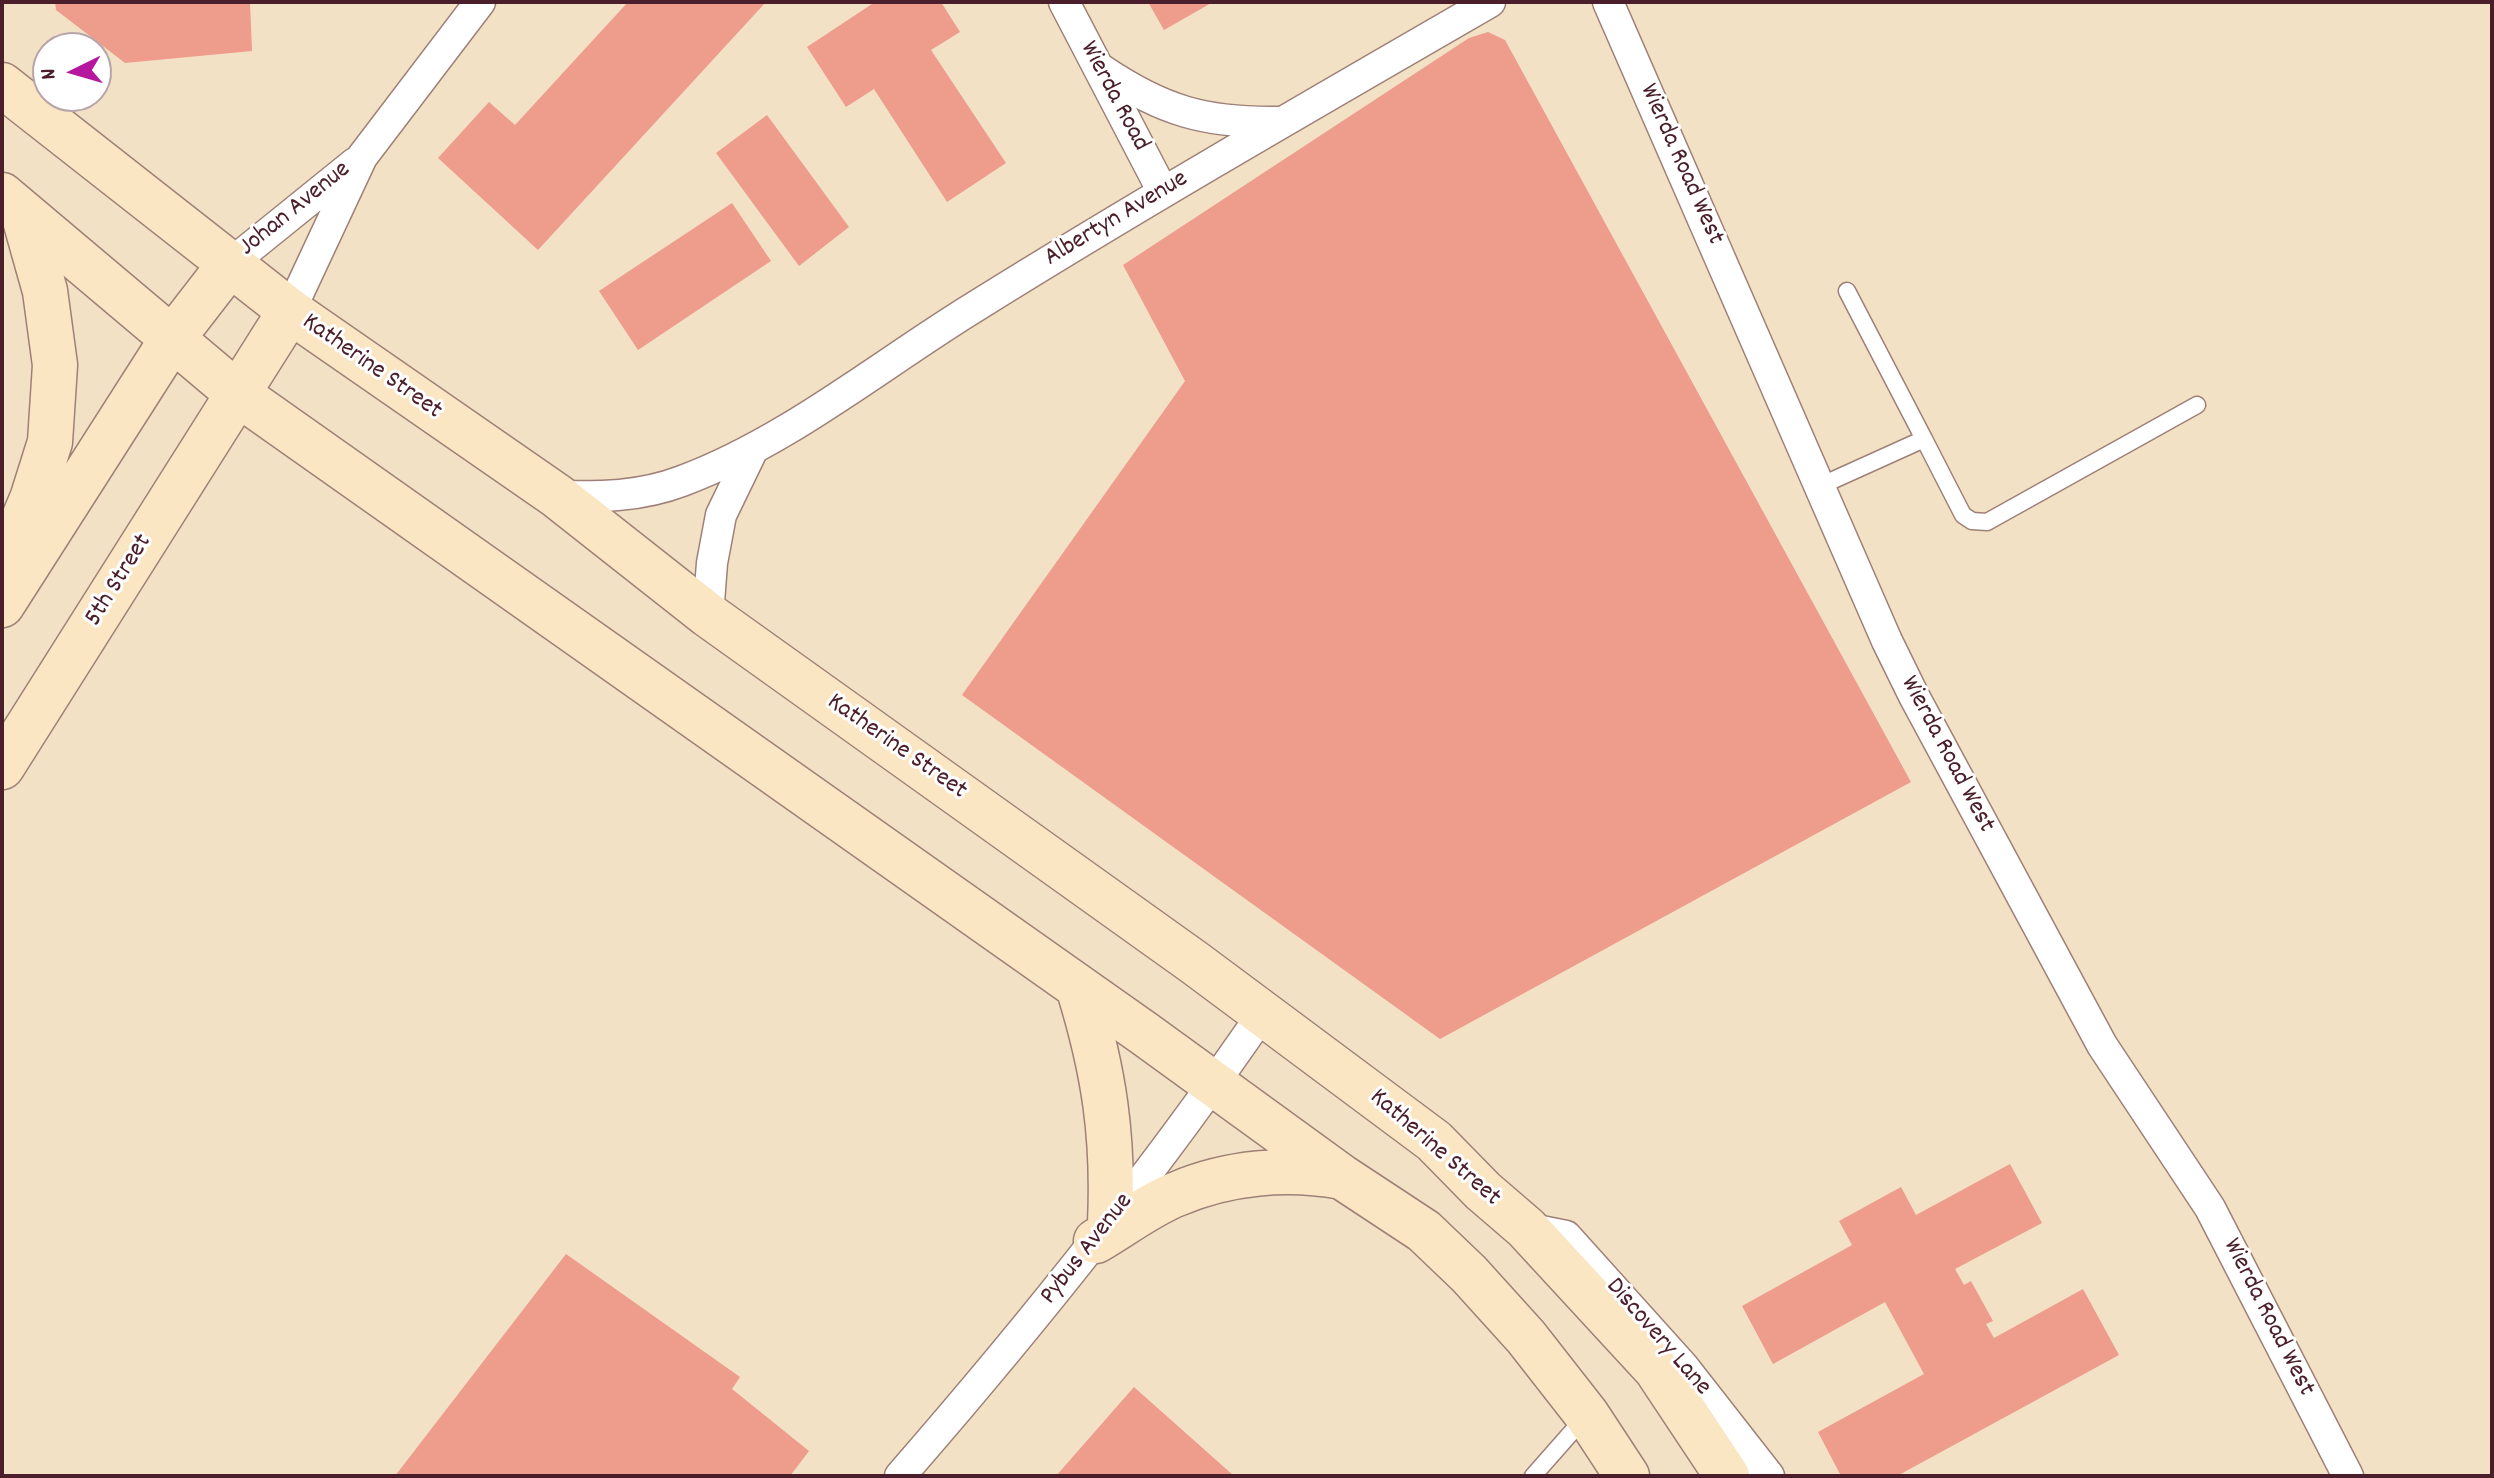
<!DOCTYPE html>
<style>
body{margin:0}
#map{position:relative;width:2494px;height:1478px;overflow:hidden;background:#f2e1c4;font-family:Dekko,sans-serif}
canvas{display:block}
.frame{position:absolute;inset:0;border:4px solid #4a1f2b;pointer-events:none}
.north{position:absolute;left:32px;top:32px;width:80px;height:80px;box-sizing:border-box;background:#fff;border:2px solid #b7a5aa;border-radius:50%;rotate:265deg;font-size:22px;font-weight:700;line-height:32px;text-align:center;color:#4a1f2b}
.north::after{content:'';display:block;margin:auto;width:28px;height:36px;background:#b5179e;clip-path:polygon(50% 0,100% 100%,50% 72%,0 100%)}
</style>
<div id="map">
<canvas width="2494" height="1478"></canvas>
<div class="frame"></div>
<div class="north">N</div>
</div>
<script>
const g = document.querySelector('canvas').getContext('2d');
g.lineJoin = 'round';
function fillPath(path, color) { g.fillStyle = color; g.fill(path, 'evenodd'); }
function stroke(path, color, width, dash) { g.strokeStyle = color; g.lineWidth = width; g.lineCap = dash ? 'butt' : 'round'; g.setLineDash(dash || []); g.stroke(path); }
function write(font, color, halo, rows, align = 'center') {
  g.font = font + ' Dekko,sans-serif'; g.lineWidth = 6; g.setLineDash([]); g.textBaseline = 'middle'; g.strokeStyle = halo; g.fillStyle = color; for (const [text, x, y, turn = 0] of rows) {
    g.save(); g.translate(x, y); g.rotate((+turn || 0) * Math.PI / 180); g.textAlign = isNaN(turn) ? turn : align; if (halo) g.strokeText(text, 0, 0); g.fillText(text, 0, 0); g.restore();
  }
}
const building = new Path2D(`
 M 55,2 L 250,2 L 252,51 L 125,63 L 56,10 Z
 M 628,2 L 766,2 L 538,250 L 438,158 L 489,102 L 515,125 Z
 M 875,2 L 941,2 L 960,32 L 931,50 L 1006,163 L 947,202 L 874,89 L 846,107 L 807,47 Z
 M 1148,2 L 1213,2 L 1164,30 Z
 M 1488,32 L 1505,40 L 1911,782 L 1440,1039 L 962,695 L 1185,381 L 1123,265 L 1469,38 Z
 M 767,115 L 849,227 L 799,266 L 716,153 Z
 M 732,203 L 771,261 L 638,350 L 599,291 Z
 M 2010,1164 L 2042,1223 L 1955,1269 L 1964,1285 L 1971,1281 L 1993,1321 L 1986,1324 L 1994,1338 L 2083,1289 L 2119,1355 L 1897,1476 L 1841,1476 L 1818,1432 L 1924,1374 L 1885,1302 L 1773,1364 L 1742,1306 L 1852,1245 L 1839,1221 L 1901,1187 L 1916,1215 Z
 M 566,1254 L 740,1377 L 732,1389 L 809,1451 L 790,1476 L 395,1476 Z
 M 1134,1387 L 1234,1476 L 1056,1476 Z`);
const lane = new Path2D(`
 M 1924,439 L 1963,515 L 1972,521 L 1987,522 L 2197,405
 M 1820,486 L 1924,439 L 1847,291
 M 1533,1476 L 1585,1417`);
const street = new Path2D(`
 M 1064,2 L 1163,192
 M 1608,2 L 1887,641 L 1914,696 L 2102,1045 L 2210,1208 L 2348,1476
 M 1102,70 C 1163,111 1205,123 1278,122
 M 230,264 L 355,163
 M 290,311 L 362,157 L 480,2
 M 557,496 C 600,497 640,497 682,481 C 785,443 879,366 973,308 C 1143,202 1317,102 1490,2
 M 708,615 L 712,563 L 721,515 L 752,451
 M 1526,1228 L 1566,1236 L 1683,1366 L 1769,1476
 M 900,1476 C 1029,1328 1152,1175 1263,1013`);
const secondary = new Path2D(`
 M 2,85 L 290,311 L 557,496 L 708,615 L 1195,963 L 1434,1141 L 1483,1191 L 1526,1228 L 1656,1369 L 1727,1476
 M 2,195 L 238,394 L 1145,1034 L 1342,1177 L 1424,1231 L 1469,1274 L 1526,1337 L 1587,1415 L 1627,1476
 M 6,560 L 32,499 L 50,442 L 55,365 L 45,291 L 23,213
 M 2,605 L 172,339 L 230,264
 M 2,767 L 290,311
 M 1079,990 C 1104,1071 1114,1137 1110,1223
 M 1096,1241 C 1122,1226 1149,1205 1177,1194 C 1228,1172 1287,1167 1342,1177`);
const streetNames = [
 ["Wierda Road",1113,97,62],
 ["Wierda Road West",1680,165,66],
 ["Johan Avenue",296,210,-39],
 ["Albertyn Avenue",1117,220,-31],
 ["Katherine Street",371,368,35],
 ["5th Street",120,581,-58],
 ["Katherine Street",896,748,35],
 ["Wierda Road West",1946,755,62],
 ["Katherine Street",1434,1149,41],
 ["Pybus Avenue",1088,1250,-52],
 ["Wierda Road West",2267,1318,63],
 ["Discovery Lane",1657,1338,49]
];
fillPath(building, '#ee9c8c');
stroke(lane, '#9e8078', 19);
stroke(street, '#9e8078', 33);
stroke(secondary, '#9e8078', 47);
stroke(lane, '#fff', 16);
stroke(street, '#fff', 30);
stroke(secondary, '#fbe6c4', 44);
write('26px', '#4a1f2b', '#fff', streetNames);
</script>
